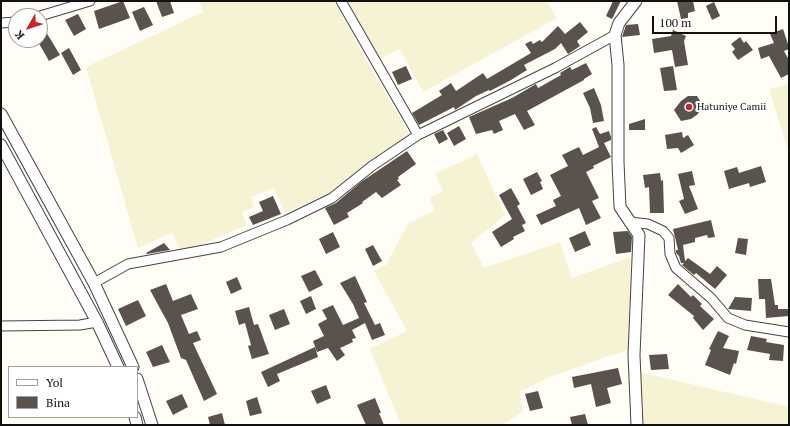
<!DOCTYPE html>
<style>
body{margin:0}
#map{position:relative;width:790px;height:426px;overflow:hidden;background:#fffdf5;font-family:"PT Serif",serif}
canvas{display:block}
.frame{position:absolute;inset:0;border:2px solid #111;pointer-events:none}
.legend{position:absolute;left:8px;top:366px;width:130px;height:52px;box-sizing:border-box;background:#fff;border:1px solid #a0a0a0;margin:0;padding:5px 7px;list-style:none;font-size:12px;color:#111}
.legend li{display:flex;align-items:center;gap:8px;height:20px}
.legend b{width:20px;border:1px solid #a0a0a0}
.north{position:absolute;left:8px;top:8px;width:40px;height:40px;box-sizing:border-box;background:#fff;border:1px solid #a0a0a0;border-radius:50%;rotate:231deg;font-size:11px;font-weight:700;line-height:16px;text-align:center;color:#111}
.north::after{content:'';display:block;margin:auto;width:14px;height:18px;background:#c4262e;clip-path:polygon(50% 0,100% 100%,50% 72%,0 100%)}
.scale{position:absolute;left:652px;top:16px;width:125px;height:18px;box-sizing:border-box;border:2px solid #111;border-top:0;padding-left:5px;font-size:12px;line-height:14px;white-space:nowrap;color:#111;-webkit-text-stroke:3px #fff;paint-order:stroke}
</style>
<div id="map">
<canvas width="790" height="426"></canvas>
<div class="frame"></div>
<ul class="legend">
<li><b style="height:5px;background:#fff"></b>Yol</li>
<li><b style="height:11px;background:#5a524d"></b>Bina</li>
</ul>
<div class="north">K</div>
<div class="scale">100 m</div>
</div>
<script>
const g = document.querySelector('canvas').getContext('2d');
g.lineJoin = 'round';
function fillPath(path, color) { g.fillStyle = color; g.fill(path, 'evenodd'); }
function stroke(path, color, width, dash) { g.strokeStyle = color; g.lineWidth = width; g.lineCap = dash ? 'butt' : 'round'; g.setLineDash(dash || []); g.stroke(path); }
function write(font, color, halo, rows, align = 'center') {
  g.font = font + ' "PT Serif",serif'; g.lineWidth = 4; g.setLineDash([]); g.textBaseline = 'middle'; g.strokeStyle = halo; g.fillStyle = color; for (const [text, x, y, turn = 0] of rows) {
    g.save(); g.translate(x, y); g.rotate((+turn || 0) * Math.PI / 180); g.textAlign = isNaN(turn) ? turn : align; if (halo) g.strokeText(text, 0, 0); g.fillText(text, 0, 0); g.restore();
  }
}
const farmland = new Path2D(`
 M 199,1 L 334,1 L 362,53 L 410,135 L 369,161 L 330,192 L 285,213 L 274,188 L 251,197 L 254,207 L 242,212 L 247,225 L 182,253 L 172,233 L 138,248 L 86,67 L 203,12 Z
 M 348,1 L 546,1 L 557,18 L 423,92 L 400,49 L 380,59 Z
 M 789,84 L 789,150 L 788,150 L 769,89 Z
 M 477,154 L 505,215 L 471,243 L 484,268 L 560,242 L 572,278 L 631,257 L 629,350 L 603,358 L 550,377 L 519,392 L 523,411 L 503,425 L 401,425 L 370,349 L 407,331 L 374,271 L 386,265 L 408,224 L 435,210 L 429,198 L 443,191 L 435,174 Z
 M 639,372 L 789,407 L 789,425 L 643,425 Z`);
const building = new Path2D(`
 M 123,1 L 130,18 L 99,29 L 94,11 Z
 M 156,1 L 170,1 L 174,13 L 162,17 Z
 M 613,1 L 621,1 L 612,19 L 606,16 Z
 M 677,1 L 693,1 L 695,11 L 688,13 L 688,18 L 681,19 Z
 M 714,2 L 720,16 L 712,20 L 706,6 Z
 M 144,7 L 153,25 L 140,31 L 132,12 Z
 M 78,14 L 86,29 L 74,36 L 65,20 Z
 M 40,22 L 60,55 L 49,61 L 37,40 L 40,40 Z
 M 580,22 L 588,32 L 577,41 L 580,46 L 568,54 L 561,43 L 555,49 L 524,65 L 527,70 L 511,80 L 490,91 L 489,90 L 476,96 L 455,110 L 454,107 L 419,125 L 412,113 L 442,95 L 439,91 L 451,83 L 456,91 L 483,73 L 487,79 L 531,53 L 525,44 L 531,41 L 533,44 L 540,40 L 542,42 L 558,26 L 565,34 Z
 M 638,24 L 640,35 L 622,37 L 626,25 Z
 M 783,29 L 789,47 L 789,49 L 784,51 L 789,60 L 789,74 L 781,78 L 769,56 L 761,59 L 758,48 L 774,43 L 770,34 Z
 M 673,30 L 686,36 L 684,41 L 688,65 L 675,67 L 672,50 L 654,53 L 652,39 L 671,36 Z
 M 740,37 L 744,43 L 746,41 L 753,50 L 738,60 L 732,52 L 735,49 L 731,44 Z
 M 69,48 L 81,70 L 73,75 L 61,53 Z
 M 586,63 L 592,74 L 584,79 L 584,80 L 527,111 L 535,125 L 524,130 L 515,114 L 499,121 L 503,130 L 494,134 L 492,130 L 476,134 L 469,117 L 512,98 L 536,84 L 538,88 L 561,75 L 560,73 L 570,67 L 572,70 Z
 M 406,66 L 412,79 L 398,85 L 392,72 Z
 M 673,66 L 677,90 L 664,91 L 660,68 Z
 M 594,88 L 601,105 L 604,121 L 593,123 L 590,108 L 583,93 Z
 M 688,96 L 697,96 L 702,104 L 698,114 L 691,119 L 681,121 L 674,110 L 681,101 Z
 M 645,119 L 645,130 L 629,130 L 629,124 Z
 M 459,126 L 466,139 L 454,146 L 447,133 Z
 M 596,127 L 600,134 L 609,131 L 611,137 L 611,140 L 604,143 L 611,157 L 593,166 L 594,168 L 586,172 L 599,198 L 592,201 L 601,218 L 586,225 L 579,208 L 541,225 L 536,215 L 556,206 L 553,200 L 561,196 L 550,175 L 568,166 L 562,155 L 579,147 L 583,155 L 599,147 L 592,129 Z
 M 443,130 L 448,139 L 439,144 L 434,134 Z
 M 682,132 L 683,138 L 688,135 L 694,145 L 681,153 L 678,148 L 667,149 L 665,135 Z
 M 407,151 L 416,164 L 398,177 L 399,179 L 397,180 L 401,185 L 382,198 L 376,192 L 362,202 L 363,203 L 347,213 L 349,217 L 334,225 L 325,208 L 336,203 L 361,182 Z
 M 761,166 L 766,182 L 750,187 L 749,183 L 729,189 L 724,171 L 737,167 L 739,173 Z
 M 692,171 L 695,185 L 689,186 L 698,209 L 685,214 L 679,201 L 684,199 L 678,174 Z
 M 537,172 L 542,181 L 540,182 L 543,189 L 531,195 L 523,179 Z
 M 660,173 L 661,181 L 663,180 L 664,213 L 650,213 L 649,187 L 645,188 L 643,175 Z
 M 511,188 L 520,204 L 517,206 L 526,223 L 522,225 L 525,231 L 513,237 L 514,239 L 501,247 L 492,232 L 512,219 L 499,195 Z
 M 273,196 L 281,214 L 253,225 L 249,217 L 263,211 L 259,202 Z
 M 711,220 L 715,237 L 708,238 L 707,235 L 695,238 L 695,242 L 683,245 L 685,261 L 688,258 L 710,274 L 717,266 L 727,275 L 715,289 L 696,273 L 694,275 L 682,265 L 684,263 L 681,263 L 679,256 L 676,253 L 676,250 L 678,250 L 673,229 Z
 M 585,231 L 591,245 L 575,252 L 569,238 Z
 M 628,231 L 632,237 L 631,252 L 616,254 L 613,232 Z
 M 333,232 L 340,247 L 326,254 L 319,239 Z
 M 738,238 L 748,239 L 746,255 L 735,253 Z
 M 164,243 L 170,250 L 147,254 L 146,253 Z
 M 373,245 L 382,261 L 373,266 L 365,249 Z
 M 315,270 L 323,285 L 309,292 L 301,276 Z
 M 355,276 L 367,302 L 364,303 L 375,325 L 380,323 L 385,335 L 372,340 L 365,323 L 352,330 L 356,338 L 352,339 L 353,342 L 340,348 L 345,355 L 337,361 L 328,348 L 317,352 L 313,341 L 324,336 L 318,324 L 327,319 L 322,310 L 333,305 L 343,325 L 359,318 L 353,304 L 340,283 Z
 M 237,277 L 242,289 L 231,294 L 226,282 Z
 M 758,279 L 771,279 L 775,305 L 778,305 L 778,309 L 789,309 L 789,316 L 766,318 L 765,299 L 759,299 Z
 M 166,284 L 173,301 L 191,294 L 198,309 L 181,315 L 189,334 L 197,331 L 201,340 L 193,343 L 217,394 L 204,401 L 186,360 L 181,358 L 168,323 L 150,290 Z
 M 678,284 L 691,297 L 693,295 L 702,304 L 700,306 L 714,319 L 703,330 L 693,318 L 694,316 L 668,295 Z
 M 311,296 L 316,309 L 306,314 L 300,301 Z
 M 735,297 L 752,298 L 751,311 L 728,309 Z
 M 138,300 L 146,316 L 126,326 L 118,309 Z
 M 249,307 L 254,325 L 258,324 L 269,354 L 252,359 L 248,346 L 251,345 L 245,323 L 239,325 L 235,311 Z
 M 284,309 L 290,324 L 275,330 L 269,315 Z
 M 718,331 L 729,336 L 723,348 L 739,351 L 736,364 L 734,363 L 730,375 L 705,365 L 711,350 L 709,349 Z
 M 751,336 L 767,339 L 766,342 L 784,345 L 783,361 L 769,360 L 770,354 L 747,350 Z
 M 162,345 L 170,362 L 153,367 L 146,352 Z
 M 315,347 L 318,357 L 277,374 L 280,381 L 268,387 L 261,372 Z
 M 667,354 L 669,369 L 651,370 L 649,355 Z
 M 618,368 L 622,384 L 607,388 L 611,403 L 596,407 L 591,384 L 574,388 L 572,377 Z
 M 326,385 L 331,398 L 317,404 L 311,391 Z
 M 538,391 L 543,408 L 530,411 L 525,394 Z
 M 182,394 L 188,407 L 173,415 L 166,401 Z
 M 257,397 L 262,413 L 250,416 L 246,401 Z
 M 375,398 L 381,413 L 379,413 L 384,425 L 366,425 L 357,405 Z
 M 222,413 L 225,425 L 210,425 L 208,417 Z
 M 585,414 L 588,425 L 572,425 L 570,417 Z`);
const minor = new Path2D(`
 M 341,1 L 418,135
 M 40,16 L 90,1
 M 1,23 L 16,22
 M 629,222 L 648,224 L 663,231 L 669,238 L 670,254 L 676,268 L 711,298 L 728,318 L 745,325 L 789,332
 M 94,283 L 128,264 L 221,247 L 287,220 L 332,198 L 372,166 L 418,135 L 555,68 L 615,35
 M 1,326 L 80,325 L 97,322`);
const tertiary = new Path2D(`
 M 636,1 L 619,23 L 615,35 L 618,65 L 618,162 L 620,207 L 639,235 L 634,355 L 637,425
 M 1,114 L 94,283 L 133,367
 M 1,145 L 97,322 L 118,367
 M 137,379 L 152,425
 M 135,417 L 137,425`);
const markers = [
 [689,107,4,"#c4262e"]
];
const poiNames = [
 ["Hatuniye Camii",697,107]
];
fillPath(farmland, '#f6f3d4');
fillPath(building, '#5a524d');
stroke(minor, '#444', 11);
stroke(tertiary, '#444', 13);
stroke(minor, '#fff', 9);
stroke(tertiary, '#fff', 11);
for (const [x, y, r, color] of markers) { const dot = new Path2D(); dot.arc(x, y, r, 0, 2 * Math.PI); g.fillStyle = color; g.fill(dot); stroke(dot, '#fff', 1.5); }
write('10px', '#111', '#fff', poiNames, 'left');
</script>
